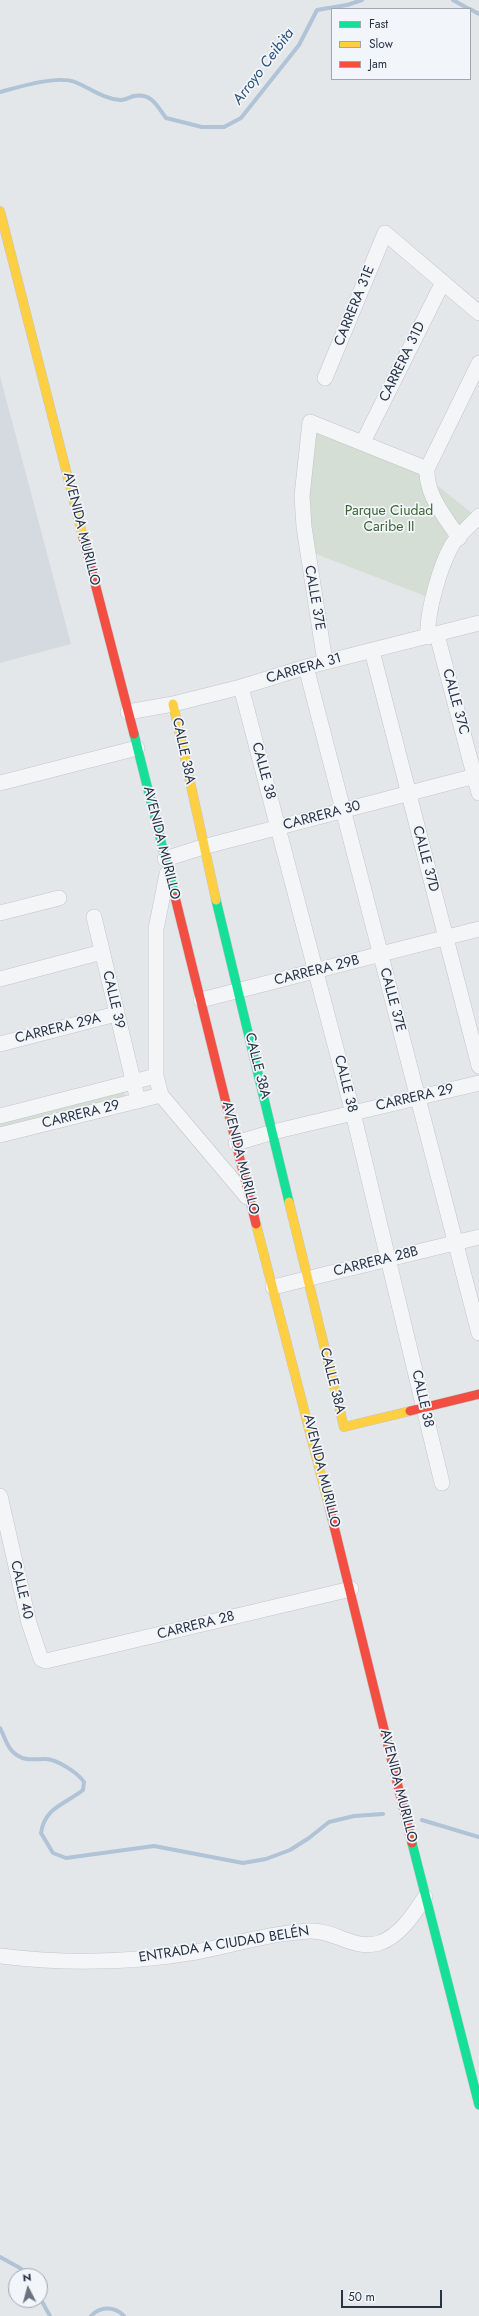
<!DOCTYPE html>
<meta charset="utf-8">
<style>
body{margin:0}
#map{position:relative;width:479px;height:2316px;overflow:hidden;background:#e4e7ea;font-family:Jost,sans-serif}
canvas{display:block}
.legend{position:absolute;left:331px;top:8px;width:140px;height:72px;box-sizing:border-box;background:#f2f5f9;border:1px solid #a1a7b1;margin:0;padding:5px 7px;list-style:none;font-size:12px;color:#283346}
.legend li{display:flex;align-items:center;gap:8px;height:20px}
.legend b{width:20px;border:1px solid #a1a7b1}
.north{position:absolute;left:8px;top:2268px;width:40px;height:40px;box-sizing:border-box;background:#f2f5f9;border:1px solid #a1a7b1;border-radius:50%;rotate:354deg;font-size:11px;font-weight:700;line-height:16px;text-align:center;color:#283346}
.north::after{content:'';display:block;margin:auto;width:14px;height:18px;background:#6a727f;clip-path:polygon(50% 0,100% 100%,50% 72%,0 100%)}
.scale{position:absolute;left:341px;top:2290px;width:101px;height:18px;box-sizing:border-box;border:2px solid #283346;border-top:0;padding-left:5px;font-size:12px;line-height:14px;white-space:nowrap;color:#283346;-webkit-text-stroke:3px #f2f5f9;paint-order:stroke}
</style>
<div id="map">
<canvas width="479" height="2316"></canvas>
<ul class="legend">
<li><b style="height:5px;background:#16e098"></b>Fast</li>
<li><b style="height:5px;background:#ffcf43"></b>Slow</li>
<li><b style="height:5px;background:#f24e42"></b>Jam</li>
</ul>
<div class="north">N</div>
<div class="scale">50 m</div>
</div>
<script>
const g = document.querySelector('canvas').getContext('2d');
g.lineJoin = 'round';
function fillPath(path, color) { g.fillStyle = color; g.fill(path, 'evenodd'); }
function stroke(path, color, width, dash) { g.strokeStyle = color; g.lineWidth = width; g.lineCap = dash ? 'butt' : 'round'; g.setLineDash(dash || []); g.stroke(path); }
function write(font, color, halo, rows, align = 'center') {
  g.font = font + ' Jost,sans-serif'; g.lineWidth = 3.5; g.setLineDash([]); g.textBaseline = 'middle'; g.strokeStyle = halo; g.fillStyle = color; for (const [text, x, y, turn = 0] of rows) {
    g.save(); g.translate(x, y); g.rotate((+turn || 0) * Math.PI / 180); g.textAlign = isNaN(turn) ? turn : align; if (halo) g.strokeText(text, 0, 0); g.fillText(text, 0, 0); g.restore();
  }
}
const built = new Path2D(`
 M 0,376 L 71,644 L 0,663 Z`);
const green = new Path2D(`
 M 316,433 L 418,470 L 473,514 L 448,535 L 428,597 L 316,554 L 306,536 L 306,500 Z
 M 123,1088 L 126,1098 L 0,1130 L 0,1120 Z`);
const stream = new Path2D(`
 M 453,0 L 469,9
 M 470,9 L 479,14
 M 0,92 C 19,87 57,75 75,82 C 90,88 103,99 120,100 C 125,100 130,97 134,96 C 152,93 157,106 166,118 L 202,127 L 224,127 L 241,118 L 299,45 L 317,10 L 347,5 L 362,0
 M 0,1728 C 4,1735 7,1747 13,1752 C 24,1762 32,1759 45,1759 C 57,1759 78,1773 84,1782 L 83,1790 C 64,1805 45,1807 41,1833 L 53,1853 L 66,1858 L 154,1846 L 243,1863 L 266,1859 L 290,1850 L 309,1838 L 329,1822 L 354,1816 L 383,1814
 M 422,1820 L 479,1837
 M 0,2257 L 20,2268 L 28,2276
 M 40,2298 L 50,2316
 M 91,2316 C 100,2306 115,2306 124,2316`);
const street = new Path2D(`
 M 325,378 L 385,233 L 479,313
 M 363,442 L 443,282
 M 427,469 L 479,363
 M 437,635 L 479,793
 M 428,637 C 426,614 440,566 452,545 C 458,535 471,525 479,516
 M 372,651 L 479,1066
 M 325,662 L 304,527 L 302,496 L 310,422 L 427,469 C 426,496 445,516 459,538
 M 306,667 L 479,1333
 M 241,687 L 353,1113 L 442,1483
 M 128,712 L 173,704 L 241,687 L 306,667 L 479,623
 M 0,783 L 137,748
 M 165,859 L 203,847 L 479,775
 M 167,874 L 156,929 L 156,1076 L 161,1095 L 247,1197
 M 0,913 L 59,898
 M 94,917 L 138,1101
 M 0,979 L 102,952
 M 201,1000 L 479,929
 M 0,1044 L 116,1014
 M 0,1116 L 156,1076
 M 0,1135 L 161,1095
 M 236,1143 L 273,1132 L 479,1083
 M 273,1287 L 479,1237
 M 0,1496 L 29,1623 L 41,1659 L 46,1661 L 351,1589
 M 0,1956 C 65,1964 131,1963 196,1952 C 233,1945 270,1933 309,1931 C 333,1929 354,1951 379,1943 C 399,1937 414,1914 425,1897`);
const fast = new Path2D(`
 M 134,734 L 175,897
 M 216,900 L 289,1202
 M 412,1843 L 479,2105`);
const slow = new Path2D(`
 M 0,211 L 83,537
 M 173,704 L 216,900
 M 289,1202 L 344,1427 L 410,1411
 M 256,1224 L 330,1510`);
const jam = new Path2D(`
 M 83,537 L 134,734
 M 175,897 L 256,1224
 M 410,1411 L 479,1394
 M 330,1510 L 412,1843`);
const streetNames = [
 ["CARRERA 31E",355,306,-68],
 ["CARRERA 31D",403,362,-64],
 ["AVENIDA MURILLO",81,529,76],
 ["CALLE 37E",314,598,80],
 ["CARRERA 31",304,669,-16],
 ["CALLE 37C",455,702,75],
 ["CALLE 38A",183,751,78],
 ["CALLE 38",263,771,75],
 ["CARRERA 30",322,816,-15],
 ["AVENIDA MURILLO",161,843,76],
 ["CALLE 37D",425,859,75],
 ["CARRERA 29B",317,971,-14],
 ["CALLE 39",113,1000,77],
 ["CALLE 37E",392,1000,75],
 ["CARRERA 29A",58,1029,-14],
 ["CALLE 38A",257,1066,76],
 ["CALLE 38",345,1084,76],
 ["CARRERA 29",415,1098,-13],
 ["CARRERA 29",81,1115,-14],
 ["AVENIDA MURILLO",240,1158,76],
 ["CARRERA 28B",376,1262,-14],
 ["CALLE 38A",332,1381,76],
 ["CALLE 38",422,1399,77],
 ["AVENIDA MURILLO",321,1471,76],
 ["CALLE 40",21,1590,77],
 ["CARRERA 28",196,1626,-14],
 ["AVENIDA MURILLO",398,1786,76],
 ["ENTRADA A CIUDAD BELÉN",224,1945,-9]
];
const parkNames = [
 ["Parque Ciudad",389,512],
 ["Caribe II",389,528]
];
const waterNames = [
 ["Arroyo Ceibita",264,67,-53]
];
fillPath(built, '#d4dae0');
fillPath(green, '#d4ded4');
stroke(stream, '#b0c3d7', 4);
stroke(street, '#c2c5c8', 16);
stroke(fast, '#c2c5c8', 10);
stroke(slow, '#c2c5c8', 10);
stroke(jam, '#c2c5c8', 10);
stroke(street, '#f3f5f6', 15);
stroke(fast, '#16e098', 9);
stroke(slow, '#ffcf43', 9);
stroke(jam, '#f24e42', 9);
write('14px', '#283346', '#f2f5f9', streetNames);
write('14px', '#3c6333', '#f2f5f9', parkNames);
write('italic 15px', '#2d517e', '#f2f5f9', waterNames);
</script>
